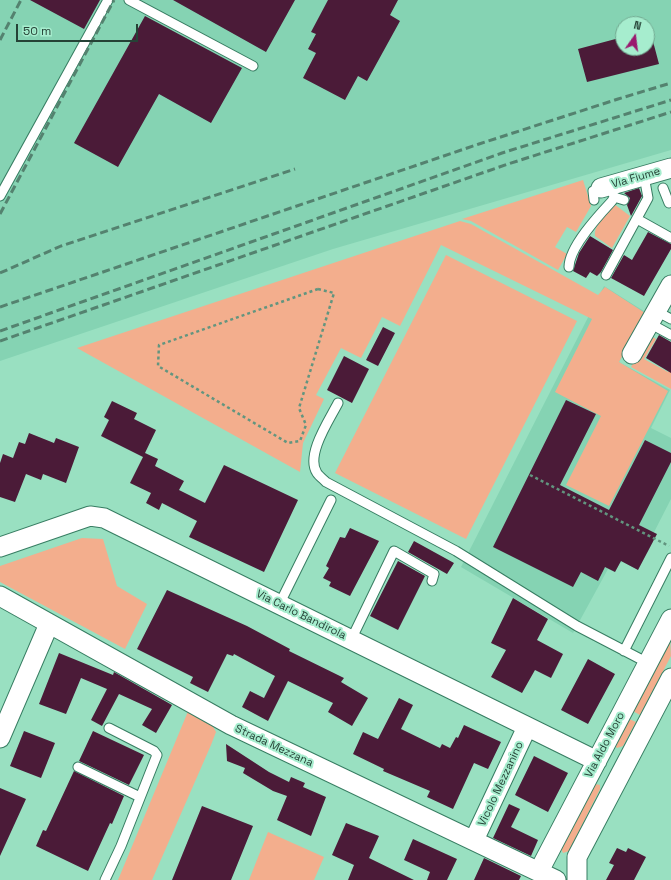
<!DOCTYPE html>
<style>
body{margin:0}
#map{position:relative;width:671px;height:880px;overflow:hidden;background:#99e0c1;font-family:"Space Grotesk",sans-serif}
canvas{display:block}
.north{position:absolute;left:615px;top:16px;width:40px;height:40px;box-sizing:border-box;background:#a6edce;border:1px solid #72a991;border-radius:50%;rotate:14deg;font-size:11px;font-weight:700;line-height:16px;text-align:center;color:#254236}
.north::after{content:'';display:block;margin:auto;width:14px;height:18px;background:#9a196e;clip-path:polygon(50% 0,100% 100%,50% 72%,0 100%)}
.scale{position:absolute;left:16px;top:24px;width:122px;height:18px;box-sizing:border-box;border:2px solid #254236;border-top:0;padding-left:5px;font-size:12px;line-height:14px;white-space:nowrap;color:#254236;-webkit-text-stroke:3px #a6edce;paint-order:stroke}
</style>
<div id="map">
<canvas width="671" height="880"></canvas>
<div class="north">N</div>
<div class="scale">50 m</div>
</div>
<script>
const g = document.querySelector('canvas').getContext('2d');
g.lineJoin = 'round';
function fillPath(path, color) { g.fillStyle = color; g.fill(path, 'evenodd'); }
function stroke(path, color, width, dash) { g.strokeStyle = color; g.lineWidth = width; g.lineCap = dash ? 'butt' : 'round'; g.setLineDash(dash || []); g.stroke(path); }
function write(font, color, halo, rows, align = 'center') {
  g.font = font + ' "Space Grotesk",sans-serif'; g.lineWidth = 4; g.setLineDash([]); g.textBaseline = 'middle'; g.strokeStyle = halo; g.fillStyle = color; for (const [text, x, y, turn = 0] of rows) {
    g.save(); g.translate(x, y); g.rotate((+turn || 0) * Math.PI / 180); g.textAlign = isNaN(turn) ? turn : align; if (halo) g.strokeText(text, 0, 0); g.fillText(text, 0, 0); g.restore();
  }
}
const built = new Path2D(`
 M 0,0 L 671,0 L 671,150 L 333,249 L 0,361 ZM 623,24 L 647,24 L 647,48 L 623,48 Z
 M 604,286 L 647,313 L 619,362 L 670,390 L 651,428 L 671,438 L 671,499 L 650,540 L 653,542 L 638,570 L 623,562 L 620,563 L 615,572 L 608,569 L 573,633 L 461,567 Z`);
const green = new Path2D(`
 M 583,180 L 591,206 L 576,232 L 567,227 L 555,247 L 567,254 L 558,270 L 471,221 L 462,219 Z
 M 614,204 L 630,216 L 612,248 L 595,236 C 594,224 607,213 614,204 Z
 M 460,221 L 471,224 L 598,295 L 605,287 L 645,313 L 619,362 L 668,391 L 609,506 L 566,485 L 601,416 L 555,392 L 592,319 L 441,245 L 400,326 L 382,317 L 361,358 L 341,348 L 316,395 L 324,399 L 303,443 L 300,472 L 77,348 Z
 M 446,255 L 577,321 L 466,539 L 335,473 Z
 M 649,335 L 656,339 L 644,359 L 668,372 L 671,367 L 671,389 L 631,367 Z
 M 82,538 L 103,539 L 117,586 L 147,604 L 125,649 L 0,582 L 0,566 Z
 M 670,640 L 671,656 L 640,715 L 631,710 Z
 M 189,709 L 210,721 L 216,732 L 211,745 L 152,880 L 118,880 Z
 M 627,718 L 636,722 L 623,746 L 617,748 L 615,746 Z
 M 595,784 L 600,785 L 600,789 L 569,851 L 563,853 L 561,848 Z
 M 268,832 L 324,857 L 314,880 L 249,880 Z`);
const building = new Path2D(`
 M 30,0 L 100,0 L 84,29 Z
 M 173,0 L 295,0 L 266,52 Z
 M 328,0 L 398,0 L 390,15 L 400,21 L 367,81 L 358,76 L 345,100 L 303,78 L 316,53 L 308,49 L 316,34 L 311,32 Z
 M 145,16 L 242,68 L 211,123 L 159,94 L 118,167 L 74,143 Z
 M 650,30 L 659,64 L 587,82 L 578,49 L 623,37 L 623,48 L 647,48 L 647,31 Z
 M 639,188 L 642,196 L 631,216 L 627,205 L 630,198 L 624,193 Z
 M 648,232 L 671,244 L 671,249 L 644,296 L 611,278 L 624,255 L 632,260 Z
 M 590,236 L 613,250 L 601,272 L 597,276 L 590,272 L 586,278 L 573,271 L 579,253 Z
 M 383,327 L 395,333 L 378,366 L 366,360 Z
 M 659,335 L 671,342 L 671,373 L 646,358 Z
 M 344,356 L 369,369 L 352,403 L 327,390 Z
 M 566,400 L 596,414 L 560,485 L 609,510 L 645,440 L 671,453 L 671,462 L 639,525 L 657,534 L 638,570 L 621,561 L 615,572 L 605,567 L 598,581 L 581,572 L 573,587 L 493,547 Z
 M 112,401 L 137,413 L 134,419 L 156,430 L 145,453 L 158,459 L 155,466 L 184,481 L 179,490 L 205,503 L 224,465 L 298,500 L 264,572 L 189,537 L 197,521 L 162,503 L 159,510 L 146,503 L 151,493 L 130,483 L 143,457 L 101,436 L 109,420 L 104,417 Z
 M 29,433 L 54,443 L 56,438 L 79,447 L 66,483 L 43,474 L 41,480 L 26,474 L 15,502 L 0,497 L 0,463 L 3,454 L 13,458 L 19,442 L 25,444 Z
 M 350,528 L 379,541 L 350,596 L 329,586 L 331,582 L 323,578 L 329,568 L 326,566 L 340,537 L 345,538 Z
 M 414,541 L 454,563 L 447,574 L 408,552 Z
 M 398,561 L 425,576 L 398,630 L 370,616 Z
 M 167,590 L 247,626 L 290,649 L 289,651 L 344,678 L 341,682 L 368,698 L 352,726 L 328,712 L 333,703 L 288,681 L 268,721 L 242,707 L 250,691 L 264,698 L 275,676 L 234,654 L 233,656 L 227,654 L 208,692 L 190,683 L 193,677 L 137,649 Z
 M 513,598 L 548,619 L 537,640 L 563,654 L 551,678 L 535,670 L 522,693 L 491,677 L 506,650 L 491,643 Z
 M 59,653 L 113,675 L 114,672 L 172,705 L 156,733 L 142,725 L 152,709 L 119,694 L 102,726 L 91,720 L 107,689 L 81,678 L 66,714 L 39,704 Z
 M 588,659 L 615,674 L 588,724 L 561,710 Z
 M 399,698 L 413,705 L 401,729 L 440,748 L 442,744 L 450,748 L 456,737 L 458,738 L 464,725 L 501,742 L 488,769 L 474,763 L 453,809 L 427,797 L 430,791 L 383,771 L 384,769 L 353,754 L 363,732 L 378,739 Z
 M 24,731 L 55,743 L 41,778 L 10,766 Z
 M 93,731 L 144,755 L 129,785 L 79,761 Z
 M 226,744 L 269,772 L 289,782 L 291,777 L 305,783 L 303,787 L 326,797 L 311,836 L 277,820 L 287,796 L 273,791 L 243,773 L 245,768 L 227,761 Z
 M 534,756 L 568,773 L 548,812 L 515,795 Z
 M 74,771 L 124,796 L 112,824 L 110,823 L 88,871 L 36,846 L 43,830 L 46,831 Z
 M 0,788 L 26,799 L 0,856 Z
 M 509,804 L 520,809 L 511,827 L 538,840 L 531,856 L 493,838 Z
 M 202,806 L 253,826 L 231,880 L 172,880 Z
 M 346,823 L 379,836 L 369,858 L 414,880 L 348,880 L 354,865 L 332,855 Z
 M 413,839 L 457,859 L 447,880 L 427,880 L 430,872 L 404,860 Z
 M 617,848 L 626,852 L 628,848 L 646,857 L 634,880 L 606,880 L 614,865 L 609,863 Z
 M 484,858 L 521,876 L 519,880 L 474,880 Z`);
const path = new Path2D(`
 M 318,289 L 334,293 L 299,408 L 306,425 L 300,441 L 288,443 L 158,366 L 159,345 Z
 M 530,475 L 669,546`);
const lane = new Path2D(`
 M 129,0 L 253,66
 M 663,188 L 669,203
 M 0,196 L 108,0
 M 614,197 L 624,200
 M 594,200 L 593,191 L 601,188
 M 637,219 L 671,238
 M 569,267 C 569,247 599,215 612,201 L 614,197 L 611,185
 M 606,275 L 648,198 L 644,176
 M 656,311 L 671,319
 M 649,323 L 671,335
 M 338,403 C 330,419 305,455 317,473 C 319,476 323,479 326,482 L 456,551 L 577,626 L 648,663
 M 279,605 L 331,500
 M 351,640 L 394,551 L 434,574 L 432,581
 M 624,651 L 671,558
 M 78,767 L 140,797
 M 105,880 L 121,846 L 157,755 L 154,751 L 109,728`);
const street = new Path2D(`
 M 601,188 L 671,168
 M 632,354 L 671,285
 M 0,547 L 90,516 L 104,518 L 597,761
 M 0,596 L 231,725 L 556,880
 M 0,738 L 49,624
 M 474,840 L 527,727
 M 539,871 L 671,619
 M 577,880 L 577,857 L 671,678`);
const rail = new Path2D(`
 M 0,40 L 21,0
 M 0,214 L 114,0
 M 0,273 L 61,246 L 295,169
 M 0,307 L 479,144 L 618,99 L 671,83
 M 0,331 L 502,153 L 671,100
 M 0,341 L 508,164 L 671,112`);
const streetNames = [
 ["Via Fiume",636,178,-16],
 ["Via Carlo Bandirola",301,615,26],
 ["Via Aldo Moro",605,745,-62],
 ["Strada Mezzana",274,746,25],
 ["Vicolo Mezzanino",501,784,-65]
];
fillPath(built, '#85d3b3');
fillPath(green, '#f3ae8d');
fillPath(building, '#4b1b38');
stroke(lane, '#377d62', 11);
stroke(street, '#377d62', 21);
stroke(path, '#62957f', 2.5, [3, 3]);
stroke(lane, '#fff', 9);
stroke(street, '#fff', 19);
stroke(rail, '#54826f', 3, [8, 4]);
write('11px', '#254236', '#a6edce', streetNames);
</script>
